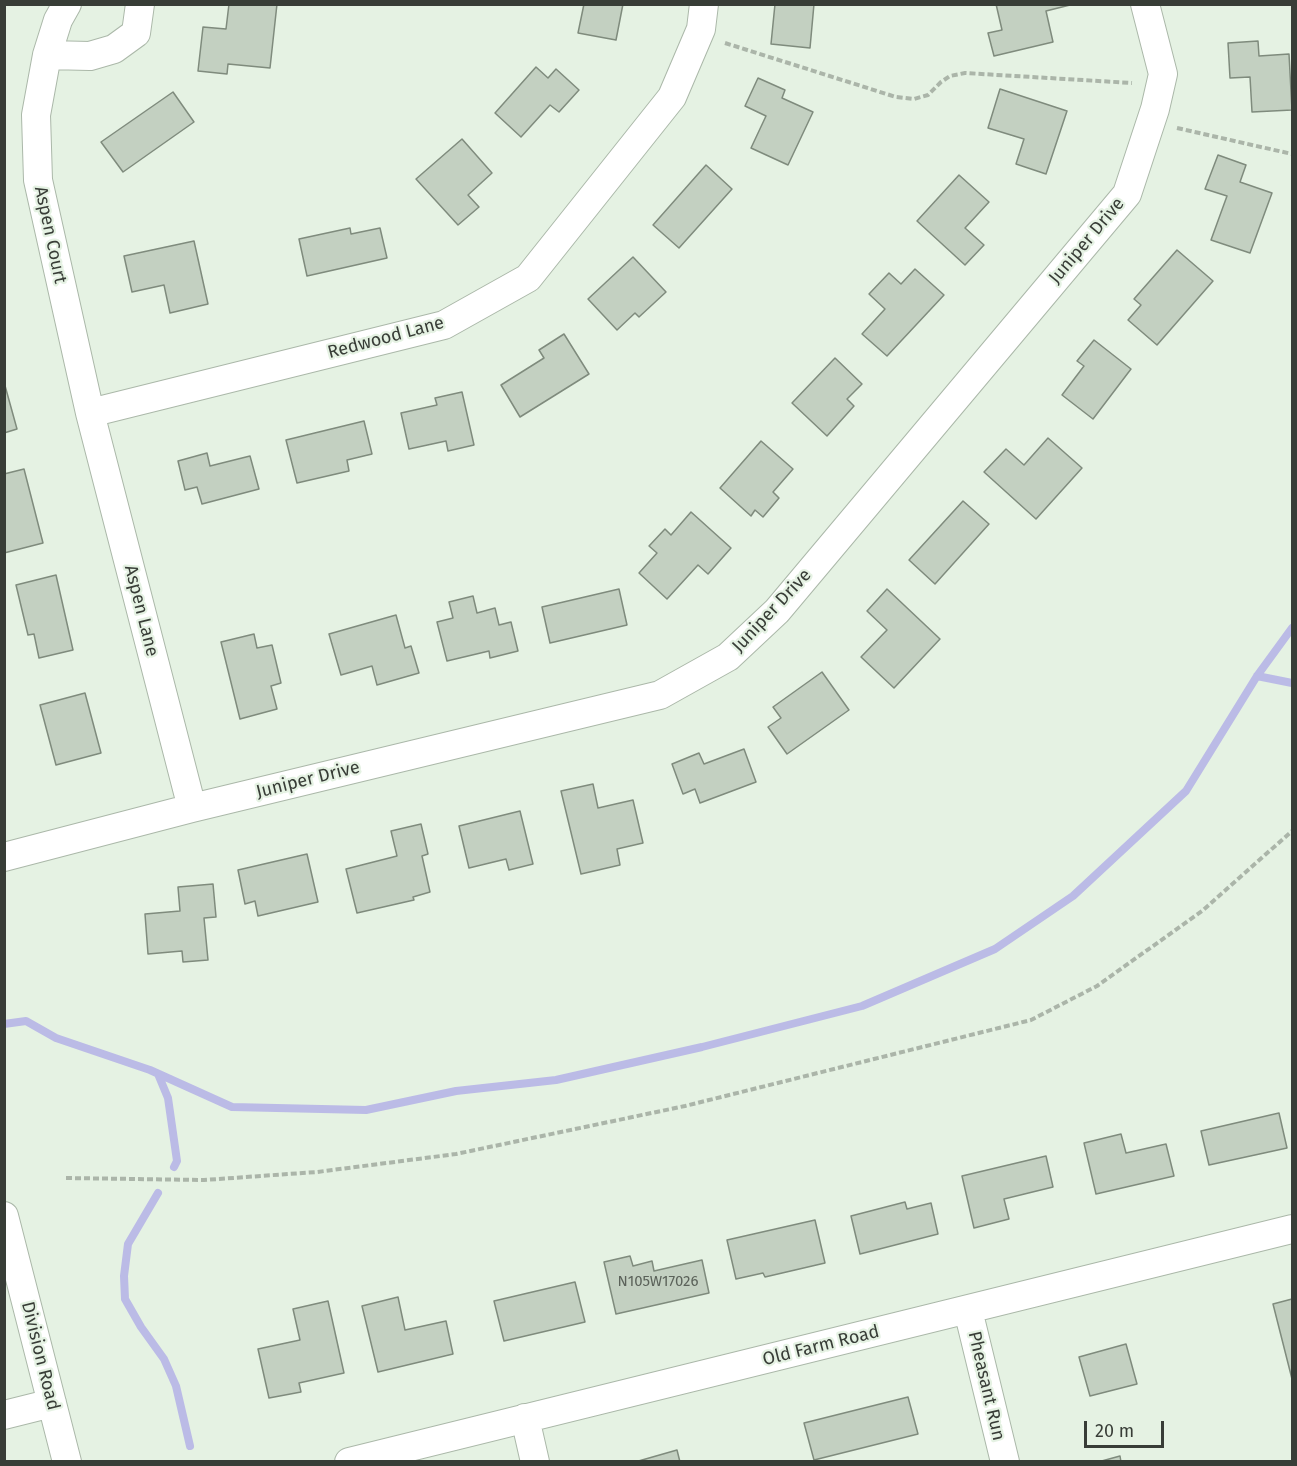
<!DOCTYPE html>
<style>
body{margin:0}
#map{position:relative;width:1297px;height:1466px;overflow:hidden;background:#e5f2e3;font-family:"Fira Sans",sans-serif}
canvas{display:block}
.frame{position:absolute;inset:0;border:6px solid #383d37;pointer-events:none}
.scale{position:absolute;left:1084px;top:1421px;width:80px;height:27px;box-sizing:border-box;border:3px solid #383d37;border-top:0;padding-left:8px;font-size:18px;line-height:21px;white-space:nowrap;color:#383d37;-webkit-text-stroke:4px #e5f2e3;paint-order:stroke}
</style>
<div id="map">
<canvas width="1297" height="1466"></canvas>
<div class="frame"></div>
<div class="scale">20 m</div>
</div>
<script>
const g = document.querySelector('canvas').getContext('2d');
g.lineJoin = 'round';
function stroke(path, color, width, dash) { g.strokeStyle = color; g.lineWidth = width; g.lineCap = dash ? 'butt' : 'round'; g.setLineDash(dash || []); g.stroke(path); }
function fillPath(path, color) { g.fillStyle = color; g.fill(path, 'evenodd'); }
function write(font, color, halo, rows, align = 'center') {
  g.font = font + ' "Fira Sans",sans-serif'; g.lineWidth = 4.5; g.setLineDash([]); g.textBaseline = 'middle'; g.strokeStyle = halo; g.fillStyle = color; for (const [text, x, y, turn = 0] of rows) {
    g.save(); g.translate(x, y); g.rotate((+turn || 0) * Math.PI / 180); g.textAlign = isNaN(turn) ? turn : align; if (halo) g.strokeText(text, 0, 0); g.fillText(text, 0, 0); g.restore();
  }
}
const stream = new Path2D(`
 M 1257,676 L 1292,683
 M 4,1024 L 26,1021 L 56,1038 L 150,1070 L 232,1107 L 366,1110 L 456,1091 L 556,1080 L 702,1047 L 862,1006 L 995,949 L 1073,896 L 1186,791 L 1257,676 L 1292,628
 M 158,1074 L 168,1098 L 177,1161 L 174,1167
 M 158,1193 L 128,1244 L 124,1276 L 125,1299 L 141,1327 L 164,1359 L 176,1386 L 190,1446`);
const building = new Path2D(`
 M 229,4 L 277,4 L 270,68 L 228,64 L 227,74 L 198,71 L 203,27 L 226,29 Z
 M 584,4 L 623,4 L 616,40 L 578,33 Z
 M 775,4 L 814,4 L 810,48 L 771,44 Z
 M 996,4 L 1070,4 L 1070,5 L 1046,11 L 1053,42 L 994,56 L 988,33 L 1002,30 Z
 M 1258,41 L 1259,56 L 1289,54 L 1292,110 L 1252,112 L 1250,77 L 1230,78 L 1228,43 Z
 M 536,67 L 548,78 L 556,69 L 579,90 L 559,112 L 550,105 L 521,137 L 495,113 Z
 M 758,78 L 785,90 L 782,98 L 813,112 L 788,165 L 751,148 L 766,116 L 745,106 Z
 M 1000,89 L 1067,111 L 1046,174 L 1016,164 L 1024,139 L 988,128 Z
 M 173,92 L 194,122 L 123,172 L 101,142 Z
 M 462,139 L 492,173 L 468,195 L 479,207 L 458,225 L 416,179 Z
 M 1218,155 L 1246,165 L 1240,182 L 1272,193 L 1250,253 L 1211,240 L 1227,196 L 1205,189 Z
 M 706,165 L 732,189 L 679,248 L 653,225 Z
 M 959,175 L 989,202 L 965,228 L 984,245 L 965,265 L 917,221 Z
 M 350,228 L 351,234 L 380,228 L 387,258 L 307,276 L 299,239 Z
 M 194,241 L 208,304 L 170,313 L 164,285 L 132,292 L 124,256 Z
 M 1177,250 L 1213,281 L 1157,345 L 1128,320 L 1141,305 L 1134,299 Z
 M 633,257 L 666,292 L 639,317 L 635,313 L 617,330 L 588,299 Z
 M 915,269 L 944,295 L 887,356 L 862,334 L 885,309 L 869,294 L 889,273 L 901,284 Z
 M 564,334 L 589,374 L 520,417 L 501,385 L 544,358 L 539,350 Z
 M 1094,340 L 1131,369 L 1093,419 L 1062,395 L 1084,366 L 1077,361 Z
 M 835,358 L 862,384 L 847,399 L 854,406 L 827,436 L 792,403 Z
 M 4,382 L 17,429 L 4,433 Z
 M 462,392 L 474,445 L 448,451 L 446,441 L 409,449 L 401,413 L 437,405 L 435,398 Z
 M 364,421 L 372,454 L 347,460 L 349,471 L 297,483 L 286,440 Z
 M 1048,438 L 1082,468 L 1036,519 L 984,472 L 1006,449 L 1024,465 Z
 M 761,441 L 793,469 L 773,492 L 779,498 L 763,517 L 755,510 L 751,516 L 720,488 Z
 M 207,453 L 210,466 L 250,456 L 259,489 L 202,504 L 197,487 L 185,490 L 178,461 Z
 M 24,469 L 43,543 L 4,553 L 4,474 Z
 M 963,501 L 989,524 L 935,584 L 909,560 Z
 M 691,512 L 731,548 L 708,574 L 698,565 L 667,599 L 639,573 L 657,553 L 649,546 L 665,529 L 671,535 Z
 M 56,575 L 73,650 L 39,658 L 34,634 L 28,635 L 16,585 Z
 M 619,589 L 627,625 L 550,643 L 542,607 Z
 M 887,589 L 940,639 L 894,688 L 861,657 L 887,630 L 867,611 Z
 M 473,596 L 477,613 L 495,608 L 499,625 L 511,622 L 518,651 L 490,658 L 489,651 L 447,661 L 437,622 L 453,618 L 449,602 Z
 M 396,615 L 405,648 L 411,646 L 419,673 L 377,685 L 372,666 L 341,675 L 329,634 Z
 M 254,634 L 257,648 L 272,645 L 281,683 L 271,686 L 277,709 L 240,719 L 221,642 Z
 M 822,672 L 849,710 L 787,754 L 768,727 L 781,718 L 773,707 Z
 M 85,693 L 101,753 L 56,765 L 40,705 Z
 M 744,749 L 756,782 L 700,803 L 695,789 L 683,794 L 672,764 L 699,753 L 704,764 Z
 M 593,784 L 598,808 L 633,800 L 643,843 L 617,849 L 620,865 L 581,874 L 561,791 Z
 M 520,811 L 533,864 L 509,870 L 506,859 L 469,868 L 459,826 Z
 M 421,824 L 428,854 L 422,856 L 430,892 L 413,897 L 414,900 L 357,913 L 346,869 L 397,856 L 391,831 Z
 M 307,854 L 318,902 L 258,916 L 255,901 L 245,904 L 238,870 Z
 M 213,884 L 216,917 L 204,918 L 208,960 L 183,962 L 182,951 L 148,954 L 145,914 L 180,911 L 178,887 Z
 M 1279,1113 L 1287,1148 L 1209,1165 L 1201,1131 Z
 M 1121,1134 L 1126,1153 L 1166,1144 L 1174,1176 L 1096,1194 L 1084,1143 Z
 M 1046,1156 L 1053,1187 L 1004,1199 L 1009,1219 L 974,1228 L 962,1176 Z
 M 905,1202 L 907,1209 L 931,1203 L 938,1234 L 860,1254 L 851,1216 Z
 M 815,1220 L 825,1263 L 765,1277 L 763,1273 L 736,1279 L 727,1240 Z
 M 630,1256 L 633,1266 L 652,1261 L 654,1271 L 702,1260 L 709,1293 L 616,1314 L 604,1262 Z
 M 575,1282 L 585,1322 L 504,1341 L 494,1301 Z
 M 398,1297 L 405,1330 L 446,1321 L 453,1354 L 378,1372 L 362,1306 Z
 M 1292,1299 L 1292,1379 L 1273,1304 Z
 M 328,1301 L 344,1373 L 299,1383 L 301,1392 L 269,1398 L 258,1349 L 300,1340 L 293,1309 Z
 M 1126,1344 L 1137,1384 L 1090,1396 L 1079,1357 Z
 M 908,1397 L 918,1434 L 814,1460 L 804,1423 Z
 M 677,1450 L 680,1462 L 635,1462 Z
 M 1120,1456 L 1121,1462 L 1098,1462 Z`);
const path = new Path2D(`
 M 725,43 L 896,97 L 914,99 L 928,95 L 941,82 L 950,76 L 965,73 L 1132,83
 M 1177,128 L 1292,154
 M 66,1178 L 204,1180 L 317,1172 L 456,1154 L 685,1106 L 1031,1020 L 1097,986 L 1202,911 L 1292,831`);
const minor = new Path2D(`
 M 67,4 L 58,20 L 47,55 L 36,115 L 38,180 L 90,413 L 192,808
 M 47,55 L 90,56 L 114,49 L 136,33 L 140,4
 M 90,413 L 444,325 L 528,278 L 672,97 L 701,29 L 704,4
 M 4,857 L 192,808 L 660,695 L 728,657 L 777,611 L 1127,194 L 1155,109 L 1163,74 L 1145,4
 M 4,1216 L 67,1462
 M 968,1310 L 1005,1462
 M 4,1415 L 52,1403
 M 525,1418 L 535,1462
 M 349,1462 L 1292,1229`);
const numberNames = [
 ["N105W17026",658,1282]
];
const streetNames = [
 ["Aspen Court",50,235,78],
 ["Juniper Drive",1087,241,-50],
 ["Redwood Lane",386,338,-15],
 ["Aspen Lane",141,611,76],
 ["Juniper Drive",772,611,-47],
 ["Juniper Drive",308,780,-14],
 ["Old Farm Road",821,1346,-14],
 ["Division Road",40,1356,76],
 ["Pheasant Run",986,1386,77]
];
stroke(stream, '#bbbbe6', 8);
fillPath(building, '#c3d0c1');
stroke(building, '#7f8b7d', 1.5);
stroke(minor, '#abb8a9', 30);
stroke(path, '#abb5a9', 4, [6, 3]);
stroke(minor, '#fff', 28);
write('15px', '#5b625a', null, numberNames);
write('18px', '#383d37', '#e5f2e3', streetNames);
</script>
